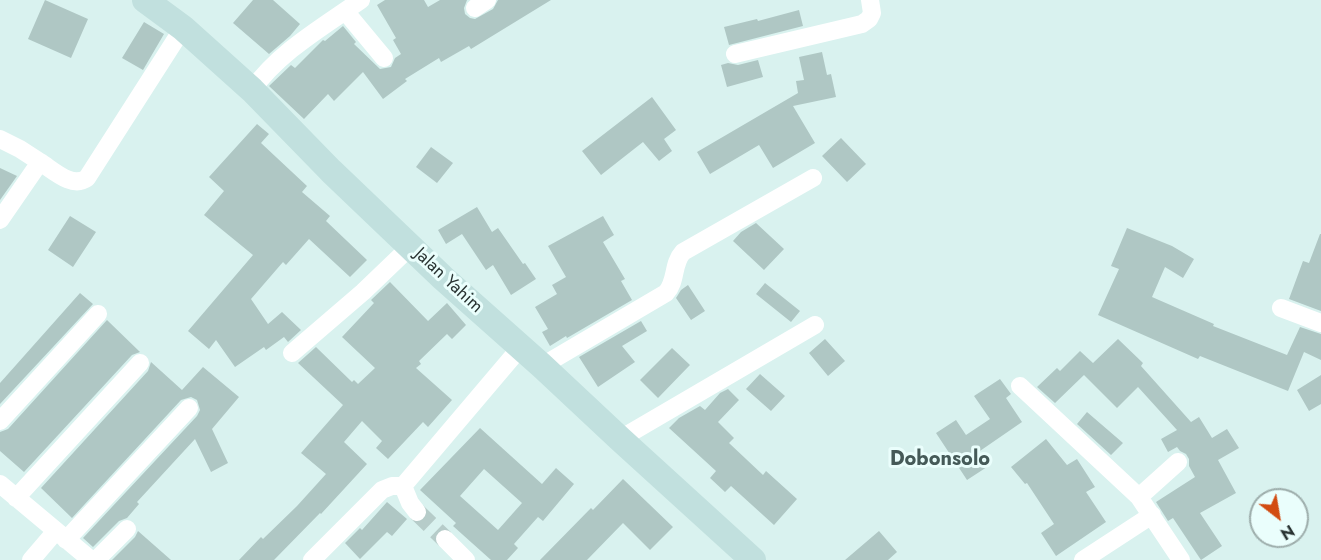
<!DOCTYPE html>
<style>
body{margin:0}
#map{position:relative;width:1321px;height:560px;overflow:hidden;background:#d9f2ef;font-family:Jost,sans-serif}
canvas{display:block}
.north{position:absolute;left:1249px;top:488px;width:60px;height:60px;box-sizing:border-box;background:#eafefc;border:2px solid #9dadab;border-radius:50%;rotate:149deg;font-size:16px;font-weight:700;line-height:24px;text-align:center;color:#293332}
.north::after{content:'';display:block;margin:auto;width:21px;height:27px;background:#d24c12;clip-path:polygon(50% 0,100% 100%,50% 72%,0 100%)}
</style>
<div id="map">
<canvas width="1321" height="560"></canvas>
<div class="north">N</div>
</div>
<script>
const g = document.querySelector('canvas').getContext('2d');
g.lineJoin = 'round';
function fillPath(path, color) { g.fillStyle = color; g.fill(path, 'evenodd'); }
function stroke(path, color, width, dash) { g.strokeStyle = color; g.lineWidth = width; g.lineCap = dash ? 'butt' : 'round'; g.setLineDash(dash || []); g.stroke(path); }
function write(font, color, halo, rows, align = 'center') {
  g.font = font + ' Jost,sans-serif'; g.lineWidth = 6; g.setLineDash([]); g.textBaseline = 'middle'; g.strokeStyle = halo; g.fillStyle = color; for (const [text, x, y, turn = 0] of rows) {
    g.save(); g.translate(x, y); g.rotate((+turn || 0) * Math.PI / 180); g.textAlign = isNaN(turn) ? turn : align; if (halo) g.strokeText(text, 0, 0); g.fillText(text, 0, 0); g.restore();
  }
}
const building = new Path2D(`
 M 45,0 L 88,19 L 71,58 L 28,39 Z
 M 253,0 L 273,0 L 300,24 L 290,36 L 269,54 L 233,23 Z
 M 385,0 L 424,0 L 428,7 L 440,0 L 467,0 L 464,8 L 465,14 L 470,18 L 475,19 L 493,9 L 498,0 L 551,0 L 471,49 L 469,46 L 441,62 L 439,58 L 405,79 L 407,81 L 383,99 L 363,72 L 334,101 L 328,94 L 304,119 L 269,86 L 291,65 L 295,68 L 323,40 L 325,41 L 343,26 L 356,42 L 354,44 L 380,69 L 391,67 L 395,58 L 401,54 L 393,40 L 396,38 L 377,5 Z
 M 799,10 L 803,26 L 729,45 L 724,27 L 757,19 L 758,21 Z
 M 144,22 L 164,34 L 143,70 L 122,58 Z
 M 822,52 L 827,75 L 831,74 L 836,97 L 793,106 L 815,143 L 773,168 L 759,145 L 710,174 L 697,152 L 798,93 L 796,81 L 804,80 L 799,57 Z
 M 758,60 L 763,77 L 727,87 L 721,65 L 728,63 L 738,65 Z
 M 652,97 L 676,130 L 664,139 L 672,151 L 659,161 L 643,142 L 601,175 L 582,151 Z
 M 257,124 L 269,134 L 261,143 L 307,186 L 302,192 L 330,216 L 326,221 L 367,260 L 350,277 L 309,239 L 286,265 L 283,262 L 251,299 L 268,324 L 282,312 L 301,330 L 288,342 L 284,337 L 266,350 L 264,347 L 235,367 L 216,340 L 209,349 L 188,331 L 253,255 L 204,215 L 224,191 L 209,177 Z
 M 841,138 L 866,164 L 847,182 L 822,156 Z
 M 431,147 L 453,163 L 437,183 L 416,167 Z
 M 0,168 L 17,176 L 0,200 Z
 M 477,207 L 492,232 L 498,228 L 523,264 L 525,263 L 536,279 L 511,295 L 493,265 L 486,270 L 462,234 L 446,244 L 438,230 Z
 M 70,216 L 96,232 L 73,267 L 48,250 Z
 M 603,216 L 614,235 L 603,242 L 625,279 L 621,281 L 632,300 L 567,338 L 566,336 L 550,346 L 542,332 L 548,329 L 535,307 L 557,294 L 552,285 L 566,277 L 548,246 Z
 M 756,223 L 784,249 L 764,270 L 733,241 L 741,232 Z
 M 1127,228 L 1172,246 L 1194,259 L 1183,278 L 1165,267 L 1152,297 L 1214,324 L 1213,326 L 1287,355 L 1300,327 L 1321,334 L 1321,360 L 1304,352 L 1288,391 L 1200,356 L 1198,359 L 1098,315 L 1119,269 L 1111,266 Z
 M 1320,234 L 1321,234 L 1321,311 L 1289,299 L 1303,261 L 1309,263 Z
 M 390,282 L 428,321 L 447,303 L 466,325 L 452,339 L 447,334 L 419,361 L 421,364 L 416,368 L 452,400 L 428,427 L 423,422 L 388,459 L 376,448 L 382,441 L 362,421 L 344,442 L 367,464 L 321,514 L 320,513 L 274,560 L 239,560 L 261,537 L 263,539 L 297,506 L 326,474 L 301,453 L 343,405 L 298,363 L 316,347 L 352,382 L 354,380 L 358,384 L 375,368 L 342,337 L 374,303 L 371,300 Z
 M 765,283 L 800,311 L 791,322 L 756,294 Z
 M 688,285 L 705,311 L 691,320 L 676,298 L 681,290 Z
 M 80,293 L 93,304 L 0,404 L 0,383 Z
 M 107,320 L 140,352 L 132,355 L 24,472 L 0,451 L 0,432 L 8,429 Z
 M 641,321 L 647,331 L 622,346 L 635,362 L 598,387 L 579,357 Z
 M 825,339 L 845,361 L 828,376 L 809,353 Z
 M 1118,339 L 1143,363 L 1141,366 L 1191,422 L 1199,417 L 1212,438 L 1227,429 L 1239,448 L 1218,460 L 1236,493 L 1200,513 L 1222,546 L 1201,560 L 1173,518 L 1168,521 L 1156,502 L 1195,477 L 1189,466 L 1189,459 L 1186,454 L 1180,451 L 1177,447 L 1168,452 L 1161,439 L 1177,430 L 1138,387 L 1117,408 L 1084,375 L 1055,403 L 1037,387 L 1057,368 L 1060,371 L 1080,351 L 1093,363 Z
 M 672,348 L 690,365 L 658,398 L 640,380 Z
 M 151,362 L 182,390 L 203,367 L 239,397 L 212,429 L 228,463 L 211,472 L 195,439 L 137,502 L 139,504 L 127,518 L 119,521 L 93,547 L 83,538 L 197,416 L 200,410 L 197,400 L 191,397 L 181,400 L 72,518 L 41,488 L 148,371 Z
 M 760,374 L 785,396 L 771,411 L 746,389 Z
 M 1321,375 L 1321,404 L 1309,411 L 1297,390 Z
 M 1000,379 L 1011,394 L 1006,398 L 1022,422 L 977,453 L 987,467 L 967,480 L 936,433 L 956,420 L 966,435 L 990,419 L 974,396 Z
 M 728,389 L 739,400 L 718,422 L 734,438 L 729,443 L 763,475 L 766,471 L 797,499 L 774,525 L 731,486 L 725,492 L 710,478 L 716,471 L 669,428 L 679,418 L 700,406 L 705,410 L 720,393 Z
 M 1087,412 L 1123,443 L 1111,455 L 1077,424 Z
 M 480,428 L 542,484 L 556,468 L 574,484 L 543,521 L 538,517 L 514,544 L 518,548 L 507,560 L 491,560 L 453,526 L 456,523 L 420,490 ZM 484,469 L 522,503 L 498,530 L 460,496 Z
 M 1046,439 L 1067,465 L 1077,459 L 1095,487 L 1086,492 L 1106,522 L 1056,556 L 1041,533 L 1054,524 L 1027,483 L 1025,484 L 1011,467 Z
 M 623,479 L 673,527 L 650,550 L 623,523 L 587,560 L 540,560 L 591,508 L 593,510 Z
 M 387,502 L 407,519 L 392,536 L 387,532 L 360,559 L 345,543 L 360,528 L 362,530 Z
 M 138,531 L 171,560 L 112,560 L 135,537 Z
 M 879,531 L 897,552 L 888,560 L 845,560 Z`);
const streetTunnel = new Path2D(`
 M 417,512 L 445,539`);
const street = new Path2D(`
 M 475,8 L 487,0
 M 345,11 L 384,58
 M 735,54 L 862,24 L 869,19 L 872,13 L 870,0
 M 252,90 C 280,51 323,27 361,0
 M 0,139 L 20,149 L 40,162
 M 0,220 L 40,162 C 53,170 72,189 87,178 L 183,28
 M 1281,308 L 1321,323
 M 292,353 L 363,292 L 411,246
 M 542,366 L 666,293 C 677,281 672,264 683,252 L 813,178
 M 1020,386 L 1139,497 L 1181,560
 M 0,421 L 98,314
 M 620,439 L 815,325
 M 0,484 L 91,560
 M 1139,497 L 1178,462
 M 16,498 L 140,363
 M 417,512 L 410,503 L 403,486 L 520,348
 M 445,539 L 466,560
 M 66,540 L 189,408
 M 31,560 L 55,532
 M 96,560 L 127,529
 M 312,560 L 382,490 L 392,486 L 403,486
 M 1083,560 L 1152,515`);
const secondary = new Path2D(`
 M 145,0 L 183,28 L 252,90 L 331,171 L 443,278 L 542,366 L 620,439 L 753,560`);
const streetNames = [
 ["Jalan Yahim",448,281,43]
];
const neighbourhoodNames = [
 ["Dobonsolo",940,460]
];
fillPath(building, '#afc7c4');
stroke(streetTunnel, '#b6ccc9', 18, [18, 9]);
stroke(street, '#fff', 18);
stroke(secondary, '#c1e0de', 26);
write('18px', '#293332', '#eafefc', streetNames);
write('bold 20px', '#455a58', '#eafefc', neighbourhoodNames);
</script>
